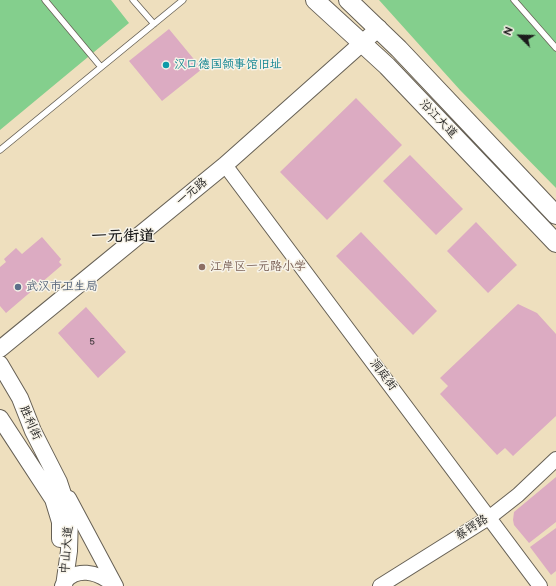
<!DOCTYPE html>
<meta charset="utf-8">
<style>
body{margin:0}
#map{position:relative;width:556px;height:586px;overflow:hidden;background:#eedfbe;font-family:"Balsamiq Sans",sans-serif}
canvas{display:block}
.north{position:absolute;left:500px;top:16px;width:40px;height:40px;-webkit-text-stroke:3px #f7f3e8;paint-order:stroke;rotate:293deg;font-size:11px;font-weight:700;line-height:16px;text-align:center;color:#1c1c1c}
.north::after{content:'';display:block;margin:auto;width:14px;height:18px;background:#1c1c1c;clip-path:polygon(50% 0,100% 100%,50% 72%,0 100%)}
</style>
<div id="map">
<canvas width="556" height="586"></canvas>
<div class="north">N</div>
</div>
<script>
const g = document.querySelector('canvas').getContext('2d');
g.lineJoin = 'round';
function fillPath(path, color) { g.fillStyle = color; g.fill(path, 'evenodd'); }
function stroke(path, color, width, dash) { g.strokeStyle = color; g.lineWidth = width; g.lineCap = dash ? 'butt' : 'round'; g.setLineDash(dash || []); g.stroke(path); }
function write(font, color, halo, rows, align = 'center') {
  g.font = font + ' "Balsamiq Sans","LXGW WenKai TC",sans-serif'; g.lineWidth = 3; g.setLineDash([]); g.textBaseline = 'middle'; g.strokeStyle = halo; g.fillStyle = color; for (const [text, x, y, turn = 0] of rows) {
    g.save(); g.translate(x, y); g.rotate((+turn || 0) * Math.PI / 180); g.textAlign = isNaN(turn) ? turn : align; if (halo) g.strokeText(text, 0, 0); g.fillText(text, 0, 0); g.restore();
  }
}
const green = new Path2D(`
 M 0,0 L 111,0 L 129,23 L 0,130 Z
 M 379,0 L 556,0 L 556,188 L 460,90 Z`);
const building = new Path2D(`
 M 169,29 L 202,69 L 162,101 L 129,61 Z
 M 356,98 L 402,145 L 327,220 L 280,172 Z
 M 410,155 L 463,209 L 436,235 L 383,181 Z
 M 476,222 L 517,265 L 488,293 L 447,251 Z
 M 361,232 L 437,311 L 413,335 L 336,256 Z
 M 42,237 L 61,259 L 59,262 L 62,265 L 6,313 L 0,306 L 0,267 L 6,262 L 4,259 L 16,248 L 22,254 Z
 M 518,304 L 537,313 L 556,334 L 556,416 L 513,456 L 505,448 L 497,455 L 440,394 L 448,386 L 440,378 Z
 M 86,307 L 126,352 L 98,378 L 58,333 Z
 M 556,477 L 556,522 L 529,543 L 514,525 L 513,520 L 514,512 Z
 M 556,528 L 556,571 L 551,575 L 530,547 Z`);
const service = new Path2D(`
 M 45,0 L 101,67
 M 133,0 L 154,24
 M 514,0 L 556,48
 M 0,150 L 183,0`);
const tertiary = new Path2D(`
 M 225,165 L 540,586
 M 69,498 L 116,586
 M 62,586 C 75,565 98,572 113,585
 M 380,586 L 490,517 L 518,495 L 556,459`);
const secondary = new Path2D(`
 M 0,349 L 225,165 L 379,28
 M 0,364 L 20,398 L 33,431 L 59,482 L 70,515 L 69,551 L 64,586
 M 0,418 L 53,499 L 60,522 L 60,539`);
const primary = new Path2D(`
 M 315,0 L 387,66 L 556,243
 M 348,0 L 399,49 L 556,215`);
const markers = [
 [166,65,4,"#0f9aa8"],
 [202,267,4,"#8d6e63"],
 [18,287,4,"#5c6f8a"]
];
const numberNames = [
 ["5",92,342]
];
const cultureNames = [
 ["汉口德国领事馆旧址",174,65]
];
const streetNames = [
 ["沿江大道",438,119,46],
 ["一元路",192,192,-39],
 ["洞庭街",383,375,53],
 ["胜利街",30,423,66],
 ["蔡锷路",472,528,-33],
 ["中山大道",67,550,-85]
];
const educationNames = [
 ["江岸区一元路小学",210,267]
];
const serviceNames = [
 ["武汉市卫生局",26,287]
];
const districtNames = [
 ["一元街道",123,237]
];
fillPath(green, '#84cf8d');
fillPath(building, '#dcabc2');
stroke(service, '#666055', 7);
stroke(tertiary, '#666055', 16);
stroke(secondary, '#666055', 18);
stroke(primary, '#666055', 20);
stroke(service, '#fff', 5.5);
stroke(tertiary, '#fff', 14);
stroke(secondary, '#fff', 16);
stroke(primary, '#fff', 18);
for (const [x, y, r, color] of markers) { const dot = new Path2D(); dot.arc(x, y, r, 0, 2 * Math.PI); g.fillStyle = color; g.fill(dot); stroke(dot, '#f7f3e8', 1.5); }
write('10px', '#4c4046', null, numberNames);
write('12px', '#0d838f', '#f7f3e8', cultureNames, 'left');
write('12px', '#1c1c1c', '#f7f3e8', streetNames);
write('12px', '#785e54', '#f7f3e8', educationNames, 'left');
write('12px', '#4e5e75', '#f7f3e8', serviceNames, 'left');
write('bold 16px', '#1c1c1c', '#f7f3e8', districtNames);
</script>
